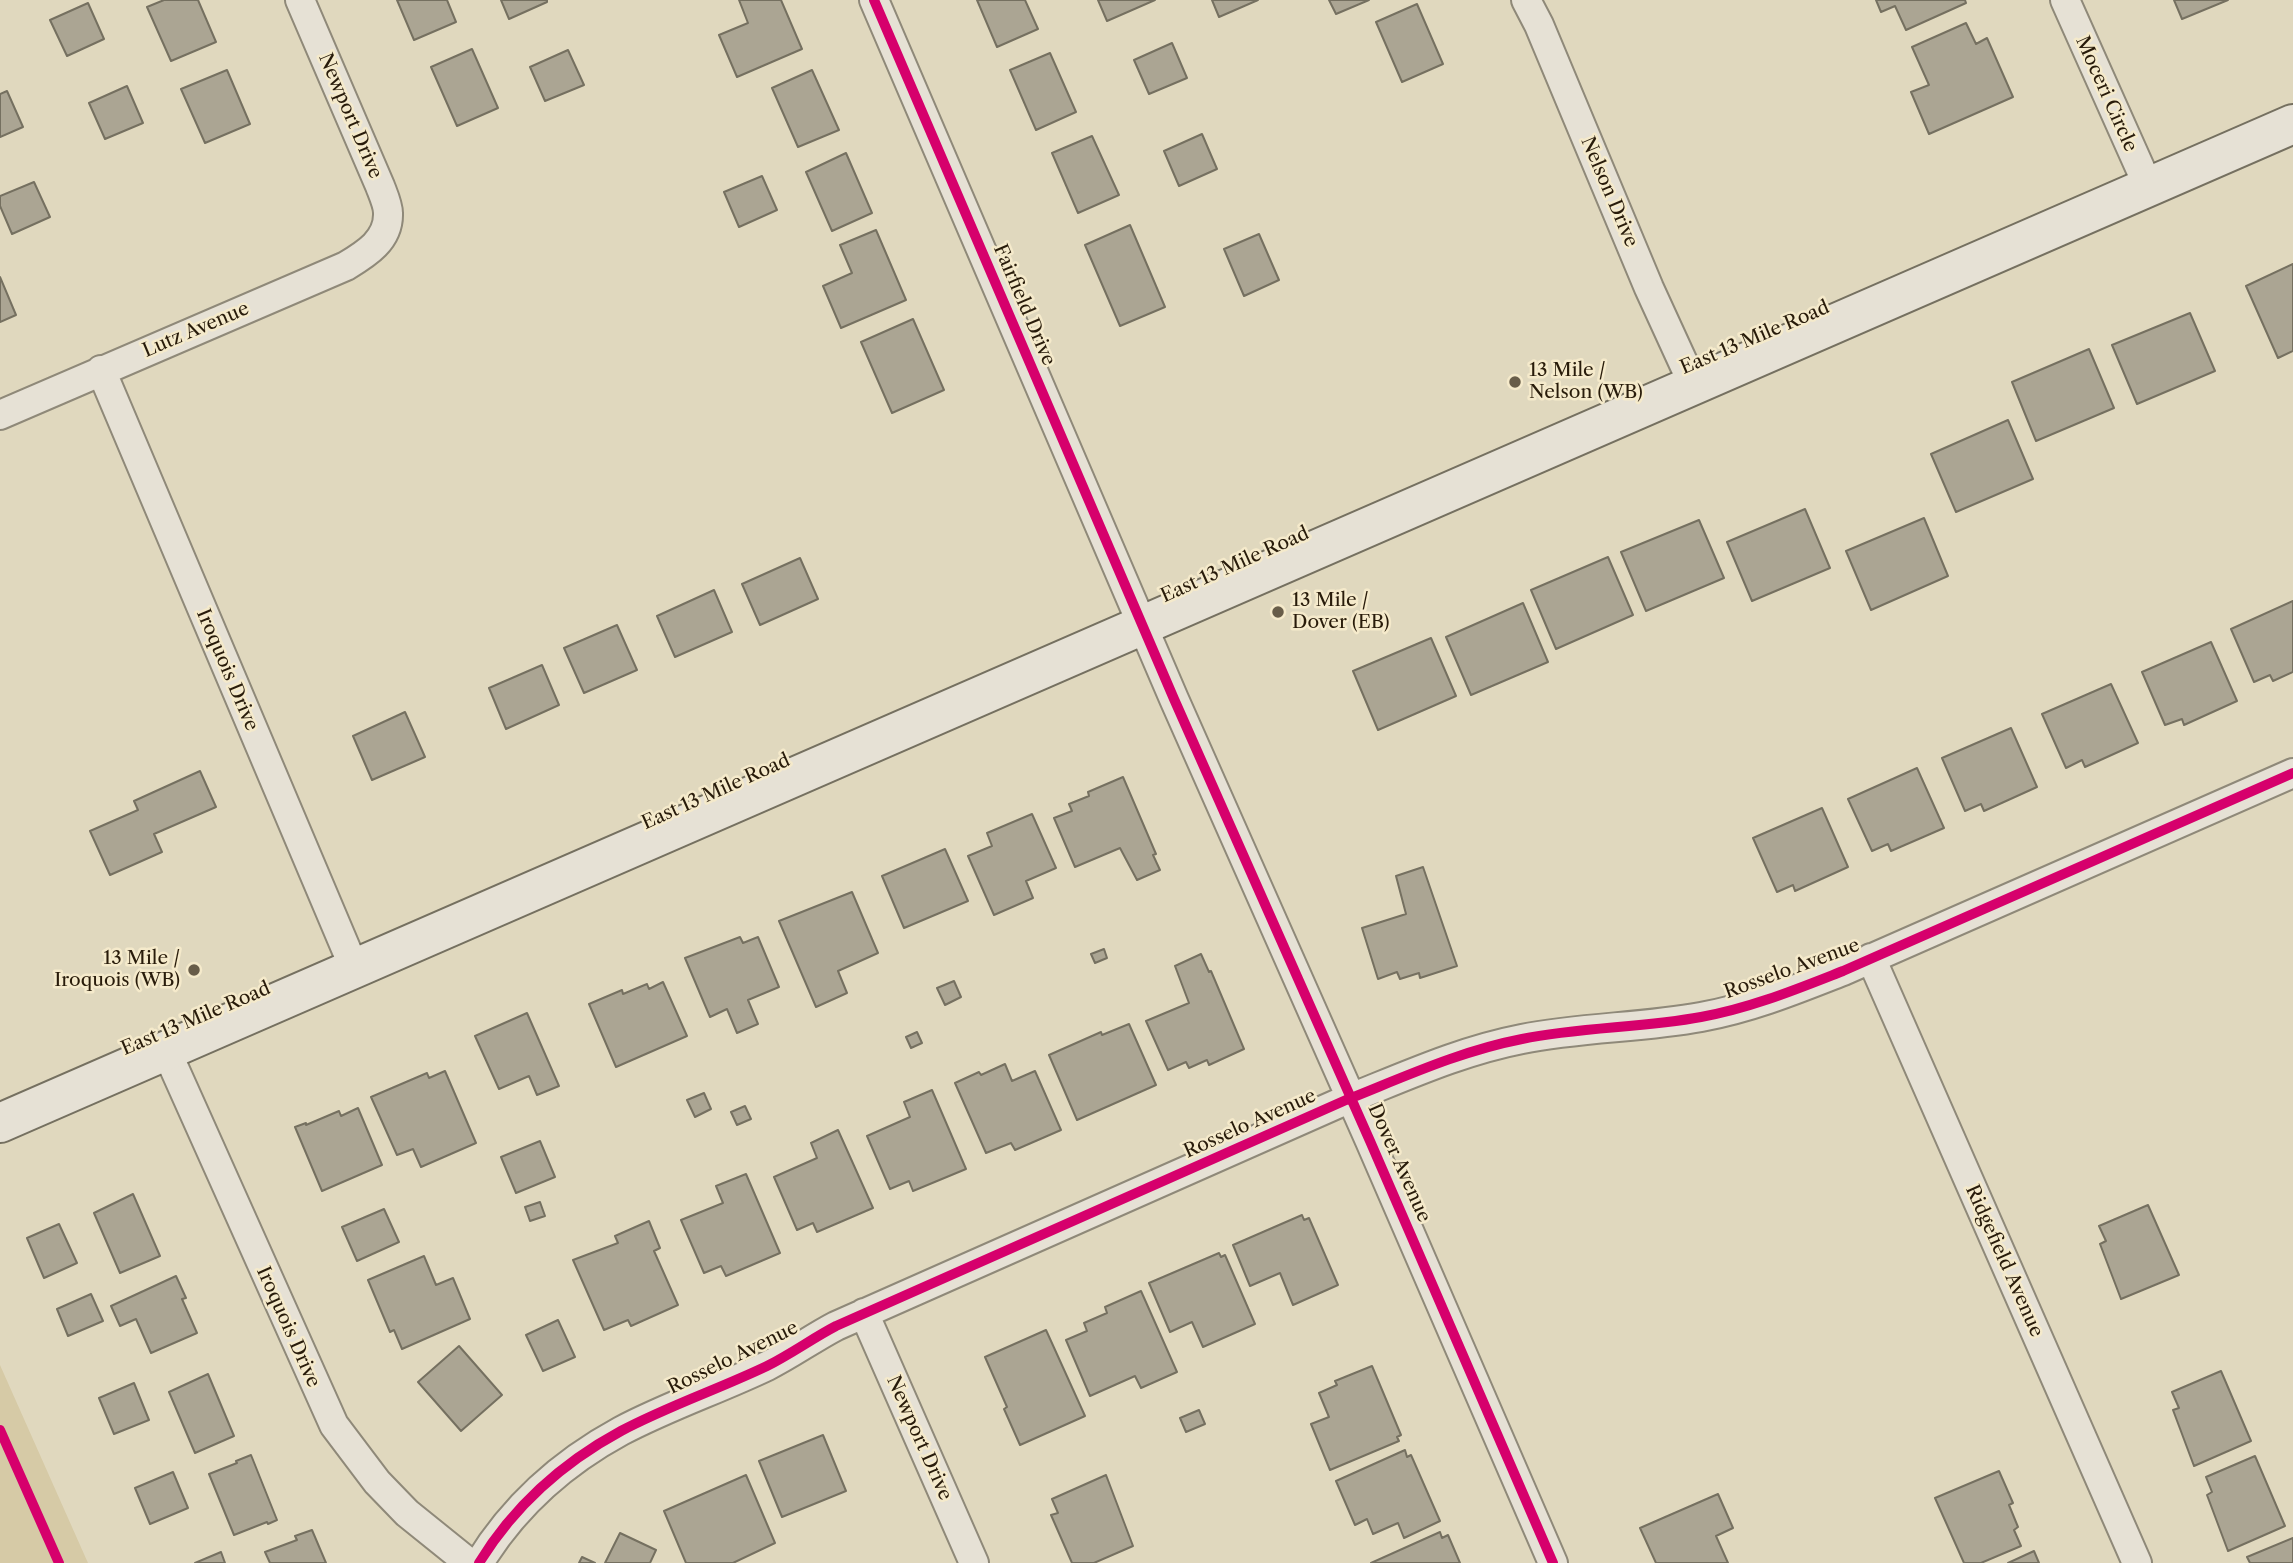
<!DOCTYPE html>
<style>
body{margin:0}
canvas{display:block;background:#e0d8be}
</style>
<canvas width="2293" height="1563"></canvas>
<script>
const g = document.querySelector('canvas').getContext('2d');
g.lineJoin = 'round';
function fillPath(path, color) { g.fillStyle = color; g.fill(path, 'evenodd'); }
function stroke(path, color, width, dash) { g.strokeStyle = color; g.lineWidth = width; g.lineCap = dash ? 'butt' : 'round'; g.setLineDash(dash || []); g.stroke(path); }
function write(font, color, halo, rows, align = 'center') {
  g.font = font + ' "Libre Caslon Text",serif'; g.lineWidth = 5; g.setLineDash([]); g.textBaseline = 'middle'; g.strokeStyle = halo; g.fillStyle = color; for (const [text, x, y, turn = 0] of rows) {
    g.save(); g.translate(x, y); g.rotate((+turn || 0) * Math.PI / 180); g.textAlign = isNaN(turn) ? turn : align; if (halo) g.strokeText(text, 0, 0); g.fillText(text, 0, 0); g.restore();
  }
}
const green = new Path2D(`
 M 0,1365 L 88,1563 L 0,1563 Z`);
const building = new Path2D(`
 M 164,0 L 198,0 L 216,42 L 171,61 L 147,7 Z
 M 397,0 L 447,0 L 456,22 L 414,40 Z
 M 501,0 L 547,0 L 547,2 L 509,19 Z
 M 739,0 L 781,0 L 802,49 L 737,77 L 719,35 L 748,23 Z
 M 977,0 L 1025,0 L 1038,29 L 997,47 Z
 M 1098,0 L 1155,0 L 1107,21 Z
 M 1212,0 L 1258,0 L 1219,17 Z
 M 1329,0 L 1369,0 L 1336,14 Z
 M 1876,0 L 1965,0 L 1966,3 L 1906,30 L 1895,6 L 1881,12 Z
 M 2174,0 L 2228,0 L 2182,19 Z
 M 88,3 L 104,39 L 67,56 L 50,20 Z
 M 1417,4 L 1443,64 L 1402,82 L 1376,22 Z
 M 1966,23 L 1976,44 L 1987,38 L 2013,97 L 1929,134 L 1911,92 L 1929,85 L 1912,47 Z
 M 1172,43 L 1187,78 L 1149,94 L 1134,60 Z
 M 472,49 L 498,108 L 457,126 L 431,67 Z
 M 568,50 L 584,85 L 545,101 L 530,67 Z
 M 1050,53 L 1076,112 L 1036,130 L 1010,70 Z
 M 227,70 L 250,124 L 205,143 L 181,89 Z
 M 812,70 L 839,130 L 798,147 L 772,88 Z
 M 127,86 L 143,123 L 105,139 L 89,103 Z
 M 7,91 L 23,127 L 0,137 L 0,94 Z
 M 1202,134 L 1217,169 L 1179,186 L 1164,151 Z
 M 1092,136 L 1119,195 L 1078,213 L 1052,153 Z
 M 846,153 L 872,213 L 832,231 L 806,172 Z
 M 762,176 L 777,210 L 739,227 L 724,192 Z
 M 34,182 L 50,217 L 12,234 L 0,206 L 0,196 Z
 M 1130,225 L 1165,307 L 1120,326 L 1085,245 Z
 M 876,230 L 906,300 L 841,328 L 823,286 L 852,273 L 840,245 Z
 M 1259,234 L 1279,280 L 1244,296 L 1224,249 Z
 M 2293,264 L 2293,351 L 2278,358 L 2246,286 Z
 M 0,277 L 16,315 L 0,322 Z
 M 2190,313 L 2215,371 L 2137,404 L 2112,345 Z
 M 913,319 L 944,390 L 892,413 L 861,342 Z
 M 2089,349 L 2114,408 L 2036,441 L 2012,382 Z
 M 2008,420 L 2033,479 L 1956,512 L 1931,454 Z
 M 1805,509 L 1830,568 L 1752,601 L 1727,542 Z
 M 1924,518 L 1948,576 L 1871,610 L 1846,551 Z
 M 1699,520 L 1724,578 L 1646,611 L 1621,552 Z
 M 1608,557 L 1633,615 L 1556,649 L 1531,590 Z
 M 800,558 L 818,599 L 760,625 L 742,584 Z
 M 714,590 L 732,632 L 675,657 L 657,616 Z
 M 2293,601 L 2293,672 L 2273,681 L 2270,675 L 2254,682 L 2231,629 Z
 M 1523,603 L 1548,662 L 1471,695 L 1446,637 Z
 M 617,625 L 637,670 L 584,693 L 564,648 Z
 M 1431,638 L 1456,696 L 1378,730 L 1353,671 Z
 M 2211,642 L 2237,701 L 2184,725 L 2182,719 L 2165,725 L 2142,672 Z
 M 542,665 L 559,705 L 506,729 L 489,688 Z
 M 2111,684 L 2138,743 L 2085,767 L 2082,760 L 2066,768 L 2042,714 Z
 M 405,712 L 425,757 L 372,780 L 353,736 Z
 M 2011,728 L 2037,787 L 1984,811 L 1981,804 L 1965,811 L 1942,758 Z
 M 1917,768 L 1944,828 L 1891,851 L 1888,844 L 1872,851 L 1848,799 Z
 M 200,771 L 216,807 L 154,834 L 162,852 L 110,875 L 90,831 L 138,810 L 134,801 Z
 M 1123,777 L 1156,854 L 1153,855 L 1160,870 L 1137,880 L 1120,848 L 1075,867 L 1054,818 L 1072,811 L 1069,804 L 1089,796 L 1088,792 Z
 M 1822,808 L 1848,867 L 1795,891 L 1793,885 L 1777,892 L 1753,838 Z
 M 1032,814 L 1056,868 L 1026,881 L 1033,898 L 994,915 L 968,856 L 992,846 L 987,833 Z
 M 945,849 L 968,901 L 904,928 L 882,876 Z
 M 1423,867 L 1457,966 L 1420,978 L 1419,973 L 1400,979 L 1397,972 L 1378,979 L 1362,928 L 1406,914 L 1396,876 Z
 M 852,892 L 878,953 L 838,971 L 847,993 L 816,1007 L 779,921 Z
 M 740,937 L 743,943 L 758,937 L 779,987 L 748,1000 L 758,1024 L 737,1033 L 727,1009 L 710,1017 L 685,958 Z
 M 1104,949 L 1107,958 L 1095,963 L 1091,954 Z
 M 1201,954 L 1209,972 L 1211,971 L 1244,1049 L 1209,1065 L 1207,1060 L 1189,1068 L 1186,1062 L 1168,1070 L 1146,1021 L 1189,1003 L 1175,966 Z
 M 954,981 L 961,997 L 945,1005 L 937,988 Z
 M 663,982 L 687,1036 L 616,1067 L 589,1004 L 622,990 L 623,994 L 647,984 L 649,989 Z
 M 527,1013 L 559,1086 L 537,1095 L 529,1076 L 499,1089 L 475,1036 Z
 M 1129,1024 L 1156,1085 L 1077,1120 L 1049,1055 L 1101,1032 L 1102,1035 Z
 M 917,1032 L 922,1043 L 911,1048 L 906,1037 Z
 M 1005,1064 L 1012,1081 L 1035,1071 L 1061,1130 L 1015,1150 L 1011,1143 L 986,1153 L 955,1083 L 979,1072 L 981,1075 Z
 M 445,1071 L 476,1143 L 421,1167 L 413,1149 L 397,1155 L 371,1097 L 427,1073 L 429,1078 Z
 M 932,1090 L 966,1169 L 913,1191 L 909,1181 L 890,1189 L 867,1136 L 910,1117 L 904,1102 Z
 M 704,1093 L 711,1109 L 695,1117 L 687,1100 Z
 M 745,1106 L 751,1119 L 737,1125 L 731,1112 Z
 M 358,1108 L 382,1165 L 322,1191 L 295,1127 L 306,1123 L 306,1125 L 339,1111 L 341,1116 Z
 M 838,1130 L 873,1208 L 817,1232 L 813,1223 L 797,1230 L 774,1177 L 817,1158 L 811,1143 Z
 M 540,1141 L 555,1177 L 516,1193 L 501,1157 Z
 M 746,1174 L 780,1253 L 726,1276 L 721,1266 L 704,1273 L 681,1220 L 723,1203 L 716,1186 Z
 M 133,1194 L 160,1256 L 120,1273 L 94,1213 Z
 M 540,1202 L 545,1216 L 530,1221 L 525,1207 Z
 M 2148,1205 L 2179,1275 L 2121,1299 L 2100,1244 L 2106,1241 L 2099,1226 Z
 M 384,1209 L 399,1242 L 357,1261 L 342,1227 Z
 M 1302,1215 L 1304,1220 L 1309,1218 L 1338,1285 L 1293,1305 L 1280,1273 L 1250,1286 L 1233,1245 Z
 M 649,1221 L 660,1248 L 654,1251 L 678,1305 L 631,1326 L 628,1320 L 604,1330 L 573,1260 L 618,1243 L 615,1236 Z
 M 59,1224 L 77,1263 L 44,1278 L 27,1238 Z
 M 1219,1253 L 1221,1257 L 1225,1255 L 1255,1324 L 1203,1347 L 1192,1322 L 1170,1332 L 1149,1283 Z
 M 424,1256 L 436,1285 L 453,1278 L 470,1319 L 402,1349 L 394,1330 L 390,1332 L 368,1280 Z
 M 176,1276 L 186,1298 L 182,1299 L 197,1333 L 151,1353 L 136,1319 L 120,1326 L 111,1306 Z
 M 1141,1291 L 1177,1372 L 1141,1388 L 1135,1376 L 1090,1396 L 1066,1340 L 1087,1331 L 1084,1323 L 1107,1313 L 1105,1307 Z
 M 91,1294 L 103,1321 L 68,1336 L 57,1309 Z
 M 558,1320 L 575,1357 L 543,1371 L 526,1335 Z
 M 1046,1330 L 1085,1416 L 1020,1445 L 1004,1409 L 1007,1407 L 985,1357 Z
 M 459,1346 L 502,1395 L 461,1431 L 418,1382 Z
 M 1372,1366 L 1401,1435 L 1397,1437 L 1399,1441 L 1330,1470 L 1311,1424 L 1329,1417 L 1319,1393 L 1337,1385 L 1335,1381 Z
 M 2221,1371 L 2251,1441 L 2194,1466 L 2173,1410 L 2179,1408 L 2172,1392 Z
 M 208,1374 L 234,1436 L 195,1453 L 169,1392 Z
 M 134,1383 L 149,1420 L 114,1434 L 99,1398 Z
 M 1199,1410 L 1205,1424 L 1186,1432 L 1180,1418 Z
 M 823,1435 L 846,1491 L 782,1517 L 759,1461 Z
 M 1405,1450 L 1407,1457 L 1411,1455 L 1440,1521 L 1404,1538 L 1398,1523 L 1373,1534 L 1367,1519 L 1355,1525 L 1336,1481 Z
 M 251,1455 L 277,1520 L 268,1524 L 267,1522 L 234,1535 L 209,1474 L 237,1463 L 236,1461 Z
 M 2255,1456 L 2285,1526 L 2228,1551 L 2207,1495 L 2212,1492 L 2206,1477 Z
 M 1999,1471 L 2013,1503 L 2009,1505 L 2018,1527 L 2014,1530 L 2021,1546 L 1981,1563 L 1964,1563 L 1935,1498 Z
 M 173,1472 L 188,1508 L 150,1524 L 135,1488 Z
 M 746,1475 L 775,1543 L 733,1563 L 686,1563 L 664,1511 Z
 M 1106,1475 L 1133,1546 L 1094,1563 L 1072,1563 L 1051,1515 L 1058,1513 L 1052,1499 Z
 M 1718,1494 L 1733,1528 L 1716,1536 L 1728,1563 L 1656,1563 L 1640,1528 Z
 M 312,1530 L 326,1563 L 270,1563 L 265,1552 L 297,1540 L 295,1536 Z
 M 1440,1532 L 1442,1538 L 1448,1535 L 1460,1563 L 1371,1563 Z
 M 620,1533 L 656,1550 L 650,1563 L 605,1563 Z
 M 2293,1538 L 2293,1563 L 2250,1563 L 2247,1557 Z
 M 2034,1551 L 2039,1563 L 2008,1563 Z
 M 221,1552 L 225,1563 L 195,1563 Z
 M 582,1557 L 595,1563 L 579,1563 Z`);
const street = new Path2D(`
 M 874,0 L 1174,699 L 1370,1141 L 1553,1563
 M 1526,0 L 1539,25 L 1649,288 L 1693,384
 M 2065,0 L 2149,188
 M 101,370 L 355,970
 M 0,415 L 346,266 C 366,254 389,240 388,213 C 388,205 383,194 380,186 L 300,0
 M 1871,958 L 2137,1563
 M 166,1050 L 334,1425 L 377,1482 L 407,1513 L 469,1563
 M 864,1313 L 974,1563
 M 479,1563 C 514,1506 562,1463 621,1431 C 668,1406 719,1389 767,1366 C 791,1354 813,1338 836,1326 L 1346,1100 C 1404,1077 1460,1051 1522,1039 C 1581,1027 1642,1028 1701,1017 C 1751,1008 1797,989 1843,971 L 2293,773`);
const secondary = new Path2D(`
 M 0,1123 L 2293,124`);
const cycleway = new Path2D(`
 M 874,0 L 1174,699 L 1370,1141 L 1553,1563
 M 0,1430 L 59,1563
 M 479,1563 C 514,1506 562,1463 621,1431 C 668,1406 719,1389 767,1366 C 791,1354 813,1338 836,1326 L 1346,1100 C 1404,1077 1460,1051 1522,1039 C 1581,1027 1642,1028 1701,1017 C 1751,1008 1797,989 1843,971 L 2293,773`);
const markers = [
 [1515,382,7,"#685d49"],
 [1278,612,7,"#685d49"],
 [194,970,7,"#685d49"]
];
const streetNames = [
 ["Moceri Circle",2106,94,66],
 ["Newport Drive",350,116,67],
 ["Nelson Drive",1609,192,67],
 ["Fairfield Drive",1024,305,67],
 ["Lutz Avenue",196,330,-23],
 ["East 13 Mile Road",1755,338,-23],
 ["East 13 Mile Road",1235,565,-24],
 ["Iroquois Drive",227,670,67],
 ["East 13 Mile Road",716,792,-24],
 ["Rosselo Avenue",1792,969,-20],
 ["East 13 Mile Road",196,1019,-23],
 ["Rosselo Avenue",1250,1124,-24],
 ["Dover Avenue",1399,1163,66],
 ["Ridgefield Avenue",2004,1261,66],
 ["Iroquois Drive",288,1327,66],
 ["Rosselo Avenue",733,1358,-26],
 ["Newport Drive",919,1438,66]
];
const poiNames = [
 ["13 Mile /",1529,371],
 ["Nelson (WB)",1529,393],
 ["13 Mile /",1292,601],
 ["Dover (EB)",1292,623],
 ["13 Mile /",180,959,"right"],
 ["Iroquois (WB)",180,981,"right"]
];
fillPath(green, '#d6caa6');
fillPath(building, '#aba593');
stroke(building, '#757060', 2);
stroke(street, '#8f8979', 32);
stroke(secondary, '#757060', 42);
stroke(street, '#e6e1d5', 28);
stroke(secondary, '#e6e1d5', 38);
stroke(cycleway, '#d6006c', 10);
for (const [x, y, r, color] of markers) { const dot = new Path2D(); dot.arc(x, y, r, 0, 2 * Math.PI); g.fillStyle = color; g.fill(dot); stroke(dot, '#f5eacb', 2.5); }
write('19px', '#281b0a', '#f5eacb', streetNames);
write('19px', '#281b0a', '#f5eacb', poiNames, 'left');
</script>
